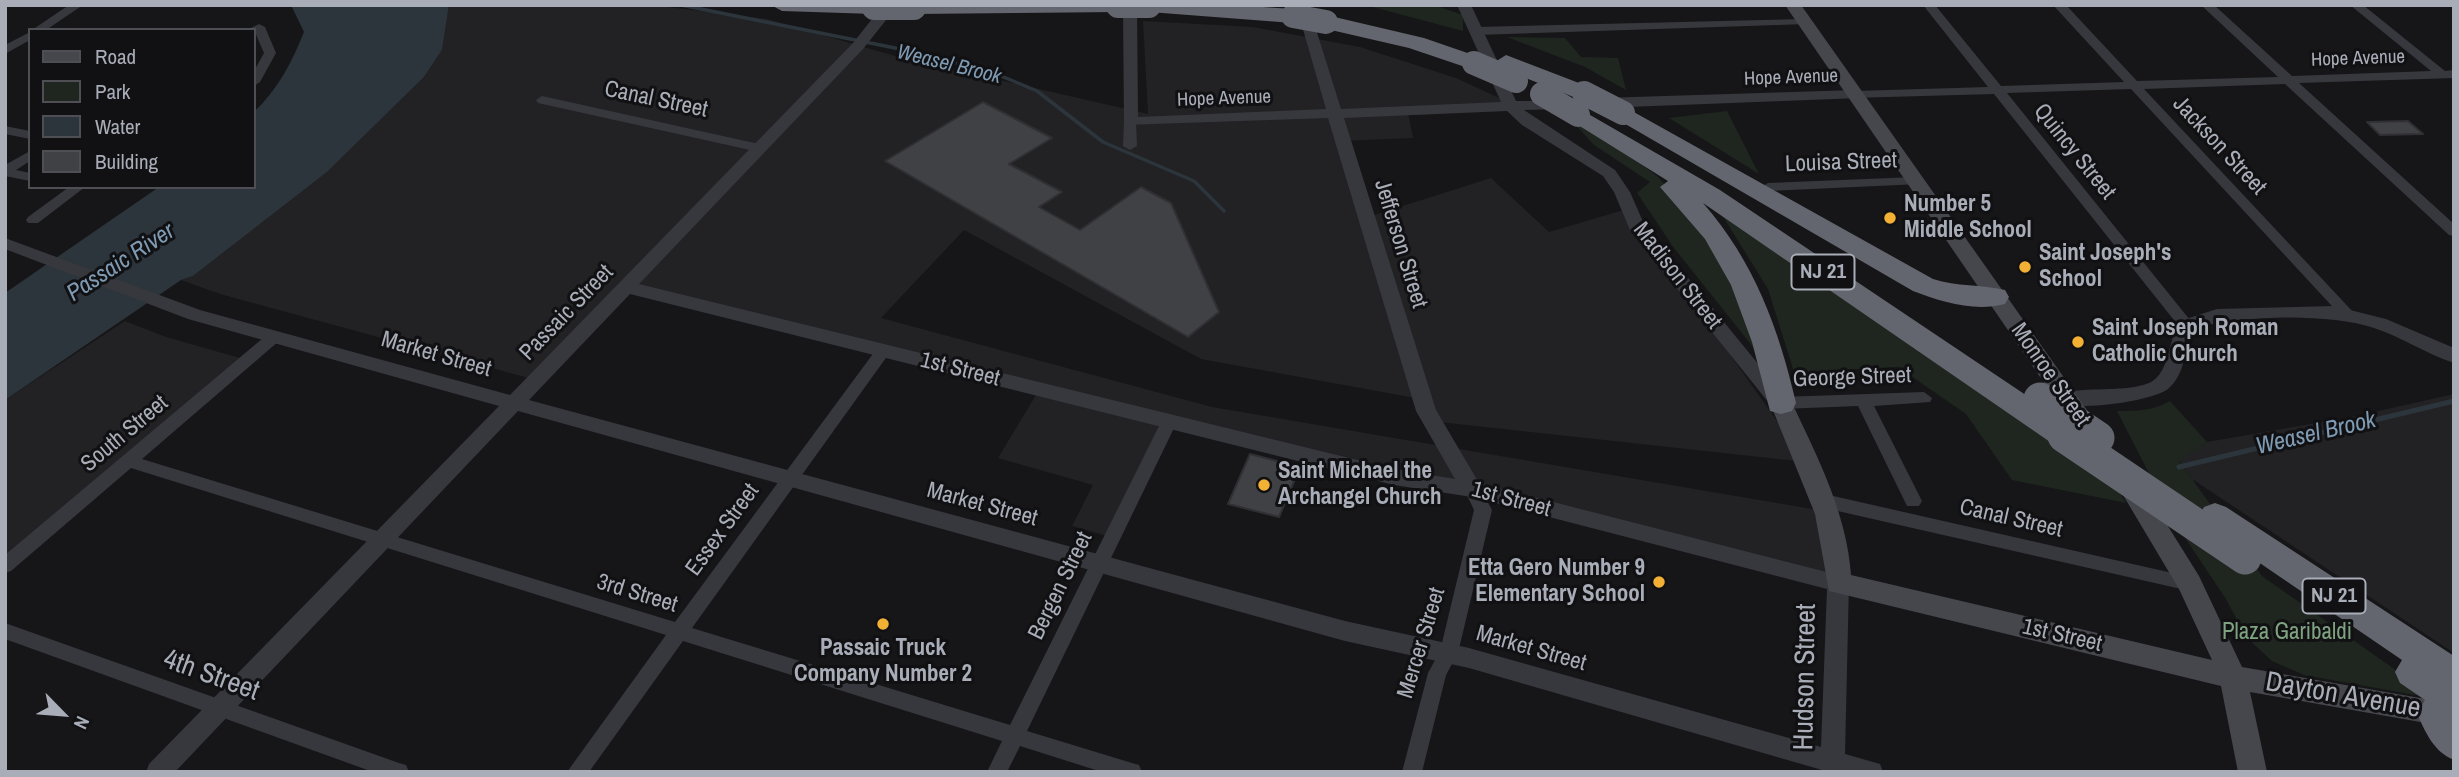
<!DOCTYPE html>
<style>
body{margin:0}
#map{position:relative;width:2459px;height:777px;overflow:hidden;background:#161618;font-family:"Archivo Narrow",sans-serif}
canvas{display:block}
.frame{position:absolute;inset:0;border:7px solid #a8adb8;pointer-events:none}
.legend{position:absolute;left:28px;top:28px;width:228px;height:161px;box-sizing:border-box;background:#111113;border:2px solid #4d4f55;margin:0;padding:9px 12px;list-style:none;font-size:21px;color:#a8adb8}
.legend li{display:flex;align-items:center;gap:14px;height:35px}
.legend b{width:35px;border:2px solid #4d4f55}
.north{position:absolute;left:28px;top:679px;width:70px;height:70px;-webkit-text-stroke:5px #111113;paint-order:stroke;rotate:115deg;font-size:19px;font-weight:700;line-height:28px;text-align:center;color:#a8adb8}
.north::after{content:'';display:block;margin:auto;width:24px;height:32px;background:#a8adb8;clip-path:polygon(50% 0,100% 100%,50% 72%,0 100%)}
</style>
<div id="map">
<canvas width="2459" height="777"></canvas>
<div class="frame"></div>
<ul class="legend">
<li><b style="height:9px;background:#45474d"></b>Road</li>
<li><b style="height:19px;background:#1e261f"></b>Park</li>
<li><b style="height:19px;background:#2c353c"></b>Water</li>
<li><b style="height:19px;background:#404145"></b>Building</li>
</ul>
<div class="north">N</div>
</div>
<script>
const g = document.querySelector('canvas').getContext('2d');
g.lineJoin = 'round';
function fillPath(path, color) { g.fillStyle = color; g.fill(path, 'evenodd'); }
function stroke(path, color, width, dash) { g.strokeStyle = color; g.lineWidth = width; g.lineCap = dash ? 'butt' : 'round'; g.setLineDash(dash || []); g.stroke(path); }
function write(font, color, halo, rows, align = 'center') {
  g.font = font + ' "Archivo Narrow",sans-serif'; g.lineWidth = 6; g.setLineDash([]); g.textBaseline = 'middle'; g.strokeStyle = halo; g.fillStyle = color; for (const [text, x, y, turn = 0] of rows) {
    g.save(); g.translate(x, y); g.rotate((+turn || 0) * Math.PI / 180); g.textAlign = isNaN(turn) ? turn : align; if (halo) g.strokeText(text, 0, 0); g.fillText(text, 0, 0); g.restore();
  }
}
const built = new Path2D(`
 M 449,5 L 651,5 L 767,19 L 895,56 L 1148,114 L 1143,21 L 1253,27 L 1360,47 L 1456,78 L 1521,108 L 1408,113 L 1413,138 L 1340,141 L 1365,218 L 1491,178 L 1549,232 L 1627,209 L 1806,462 L 1430,421 L 1421,399 L 1201,359 L 964,230 L 881,318 L 1212,407 L 1824,511 L 1841,586 L 1169,422 L 1111,537 L 1072,526 L 1093,485 L 998,458 L 1039,390 L 626,289 L 536,380 L 220,294 L 181,280 L 193,276 L 327,172 L 424,77 L 442,50 Z
 M 125,321 L 166,337 L 247,360 L 5,564 L 5,400 Z
 M 2454,394 L 2454,653 L 2192,479 L 2179,460 L 2207,442 L 2356,416 Z`);
const green = new Path2D(`
 M 1365,5 L 1434,5 L 1463,15 L 1463,31 Z
 M 1507,37 L 1565,38 L 1581,57 L 1618,58 L 1626,90 L 1585,67 Z
 M 1727,111 L 1759,174 L 1669,118 Z
 M 1571,120 L 1620,148 L 1657,176 L 1722,247 L 1769,367 L 1674,248 L 1637,193 L 1650,182 L 1594,145 Z
 M 1722,215 L 2110,477 L 2126,503 L 2012,480 L 1966,414 L 1898,367 L 1794,372 L 1768,289 Z
 M 2170,401 L 2207,442 L 2179,461 L 2262,576 L 2437,699 L 2304,675 L 2272,661 L 2246,637 L 2226,599 L 2173,520 L 2117,411 C 2135,411 2154,411 2170,401 Z`);
const water = new Path2D(`
 M 291,5 L 449,5 L 442,50 L 424,77 L 327,172 L 193,276 L 181,280 L 5,400 L 5,293 L 159,187 L 254,187 L 254,112 C 278,89 292,62 304,32 Z`);
const streamFar1 = new Path2D(`
 M 681,5 L 910,51 L 994,73 L 1037,91 L 1103,142 L 1194,181 L 1224,211`);
const stream = new Path2D(`
 M 2179,467 L 2454,401`);
const building = new Path2D(`
 M 983,102 L 1052,138 L 1009,164 L 1062,192 L 1039,207 L 1080,230 L 1141,187 L 1171,203 L 1219,312 L 1188,337 L 885,161 Z
 M 2408,121 L 2423,134 L 2380,135 L 2367,122 Z
 M 1250,454 L 1300,467 L 1279,517 L 1228,504 Z`);
const minor = new Path2D(`
 M 69,5 L 83,5 L 46,30 L 32,30 Z
 M 1923,5 L 1935,5 L 2001,86 L 2124,82 L 2053,5 L 2066,5 L 2137,81 L 2278,77 L 2201,5 L 2214,5 L 2292,76 L 2431,71 L 2350,5 L 2363,5 L 2445,71 L 2454,70 L 2454,78 L 2299,83 L 2454,224 L 2454,236 L 2449,235 L 2285,84 L 2144,89 L 2355,314 L 2348,319 L 2343,318 L 2131,89 L 2007,93 L 2194,325 L 2186,330 L 2181,329 L 1994,94 L 1851,98 L 1849,95 L 1855,91 L 1988,87 Z
 M 1804,19 L 1808,20 L 1808,24 L 1476,35 L 1470,31 L 1476,27 Z
 M 259,24 L 265,27 L 276,53 L 260,82 L 254,86 L 254,71 L 264,53 L 254,30 L 247,30 Z
 M 30,32 L 30,40 L 5,54 L 5,45 Z
 M 542,96 L 759,144 L 766,148 L 759,152 L 538,103 L 536,100 Z
 M 1130,118 L 1136,122 L 1137,146 L 1130,150 L 1123,146 L 1124,122 Z
 M 5,126 L 30,131 L 30,139 L 5,134 Z
 M 30,151 L 30,161 L 16,170 L 30,173 L 30,181 L 5,176 L 5,165 Z
 M 1915,177 L 1920,178 L 1920,184 L 1768,191 L 1761,187 L 1768,183 Z
 M 69,187 L 85,187 L 38,223 L 28,223 L 26,220 L 28,217 Z
 M 274,332 L 282,337 L 279,341 L 142,459 L 675,622 L 878,347 L 888,347 L 891,351 L 888,355 L 692,628 L 1010,725 L 1161,422 L 1163,418 L 1175,418 L 1177,422 L 1027,731 L 1132,763 L 1139,765 L 1142,772 L 1102,772 L 1020,746 L 1007,772 L 987,772 L 1002,741 L 683,641 L 589,772 L 567,772 L 666,635 L 131,468 L 11,571 L 5,573 L 5,555 L 269,333 Z
 M 1924,392 L 1932,398 L 1930,402 L 1874,406 L 1922,501 L 1919,506 L 1907,506 L 1858,406 L 1781,409 L 1773,403 L 1781,397 Z
 M 1472,482 L 1478,484 L 1492,510 L 1458,653 L 1446,675 L 1422,772 L 1402,772 L 1428,673 L 1440,651 L 1474,510 L 1464,489 L 1466,484 Z
 M 1820,493 L 2190,577 L 2196,579 L 2199,584 L 2196,589 L 2190,591 L 1820,507 L 1814,505 L 1811,500 L 1814,495 Z
 M 5,623 L 399,763 L 406,765 L 409,772 L 373,772 L 5,639 Z`);
const tertiary = new Path2D(`
 M 883,5 L 898,5 L 863,49 L 639,284 L 1394,469 L 1455,479 L 1416,411 L 1328,118 L 1124,125 L 1123,5 L 1137,5 L 1138,117 L 1326,109 L 1296,5 L 1309,7 L 1341,109 L 1501,102 L 1457,5 L 1471,5 L 1516,101 L 1566,101 L 1566,107 L 1561,109 L 1524,110 L 1615,170 L 1630,192 L 1644,224 L 1790,403 L 1787,408 L 1773,408 L 1630,230 L 1614,192 L 1603,176 L 1522,125 L 1507,111 L 1344,118 L 1436,410 L 1479,483 L 1846,577 L 1849,583 L 1845,754 L 1880,764 L 1883,772 L 1829,772 L 1469,668 L 1345,641 L 518,411 L 175,772 L 146,772 L 149,764 L 499,406 L 188,319 L 5,249 L 5,238 L 200,310 L 510,395 L 853,43 ZM 630,294 L 1394,485 L 1472,497 L 1827,589 L 1821,747 L 1469,648 L 1345,621 L 529,400 Z
 M 1855,90 L 1863,95 L 1860,98 L 1602,108 L 1594,103 L 1602,98 Z
 M 2334,306 L 2386,319 L 2454,348 L 2454,363 C 2426,354 2402,337 2374,328 C 2329,313 2238,315 2193,329 C 2184,349 2186,374 2168,389 C 2153,401 2065,415 2055,398 C 2064,383 2133,396 2154,380 C 2170,368 2169,337 2180,321 L 2217,309 Z`);
const secondary = new Path2D(`
 M 1785,5 L 1801,5 L 2089,413 L 2093,419 L 2089,425 L 2081,428 L 2073,425 Z
 M 1781,395 L 1789,397 L 1792,403 C 1818,458 1847,514 1851,575 L 2212,660 L 2179,589 L 2120,490 L 2123,483 L 2132,481 L 2141,483 L 2199,576 L 2242,667 L 2449,703 L 2454,704 L 2454,726 L 2449,727 L 2250,692 L 2267,772 L 2238,772 L 2221,686 L 1829,591 L 1815,514 L 1770,403 L 1773,397 Z`);
const motorway = new Path2D(`
 M 771,5 L 883,5 L 885,8 L 874,14 L 782,11 Z
 M 905,5 L 1128,5 L 1129,6 L 1118,12 L 914,14 L 906,13 Z
 M 1232,5 L 1293,9 L 1304,16 L 1293,23 L 1149,12 L 1138,6 Z
 M 1326,15 L 1424,38 L 1482,58 L 1485,63 L 1474,70 L 1409,48 L 1318,27 L 1315,22 L 1318,17 Z
 M 1506,55 L 1592,88 L 1596,93 L 1592,98 L 1576,98 L 1498,67 L 1495,62 Z
 M 1623,106 L 1933,279 C 1957,287 1981,284 2005,290 L 2009,297 L 2005,304 C 1974,312 1942,302 1913,291 L 1615,118 L 1611,113 L 1615,108 Z
 M 1578,108 L 1720,190 L 2075,428 L 2079,436 L 2075,444 L 2064,447 L 2053,444 L 1703,203 C 1754,261 1779,329 1796,403 L 1792,411 L 1781,414 L 1770,411 L 1752,342 L 1731,285 L 1705,239 L 1660,187 L 1668,181 L 1570,120 L 1566,115 L 1570,110 Z
 M 2215,503 L 2226,507 L 2454,656 L 2454,760 C 2434,752 2425,732 2417,713 L 2425,700 L 2400,683 L 2395,672 L 2402,660 L 2204,525 L 2199,516 L 2204,507 Z`);
const motorwayBridgeFar1 = new Path2D(`
 M 1118,6 L 1149,6
 M 874,8 L 914,8
 M 1293,16 L 1326,22
 M 1474,63 L 1516,81
 M 1584,93 L 1623,113
 M 1542,94 L 1578,115`);
const motorwayBridge = new Path2D(`
 M 2040,399 L 2098,438
 M 2064,436 L 2245,558`);
const markers = [
 [1890,218,7,"#f2b134"],
 [2025,267,7,"#f2b134"],
 [2078,342,7,"#f2b134"],
 [1264,485,7,"#f2b134"],
 [1659,582,7,"#f2b134"],
 [883,624,7,"#f2b134"]
];
const farStreetnames = [
 ["Hope Avenue",2358,59,-2],
 ["Hope Avenue",1791,78,-2],
 ["Hope Avenue",1224,99,-2]
];
const farWaternames = [
 ["Weasel Brook",949,65,14]
];
const shields = [
 [1823,272,63],
 [2334,596,63]
];
const shieldNames = [
 ["NJ 21",1823,272],
 ["NJ 21",2334,596]
];
const streetNames = [
 ["Canal Street",656,100,12],
 ["Jackson Street",2219,146,47],
 ["Quincy Street",2074,152,51],
 ["Louisa Street",1841,163,-2],
 ["Jefferson Street",1400,244,73],
 ["Madison Street",1677,276,52],
 ["Passaic Street",567,313,-46],
 ["Market Street",436,355,16],
 ["1st Street",960,370,14],
 ["Monroe Street",2050,375,55],
 ["George Street",1852,378,-2],
 ["South Street",125,434,-40],
 ["1st Street",1511,500,15],
 ["Market Street",982,505,15],
 ["Canal Street",2011,519,13],
 ["Essex Street",723,530,-54],
 ["Bergen Street",1061,586,-64],
 ["3rd Street",637,594,17],
 ["1st Street",2062,636,13],
 ["Mercer Street",1422,643,-73],
 ["Market Street",1531,649,16]
];
const poiNames = [
 ["Number 5",1904,205],
 ["Middle School",1904,231],
 ["Saint Joseph's",2039,254],
 ["School",2039,280],
 ["Saint Joseph Roman",2092,329],
 ["Catholic Church",2092,355],
 ["Saint Michael the",1278,472],
 ["Archangel Church",1278,498],
 ["Etta Gero Number 9",1645,569,"right"],
 ["Elementary School",1645,595,"right"],
 ["Passaic Truck",883,649,"center"],
 ["Company Number 2",883,675,"center"]
];
const parkNames = [
 ["Plaza Garibaldi",2287,633]
];
const waterNames = [
 ["Passaic River",121,263,-33],
 ["Weasel Brook",2316,434,-13]
];
const nearStreetnames = [
 ["4th Street",211,676,20],
 ["Hudson Street",1806,677,-89],
 ["Dayton Avenue",2343,696,10]
];
fillPath(built, '#222225');
fillPath(green, '#1e261f');
fillPath(water, '#2c353c');
stroke(streamFar1, '#2c353c', 3.5);
stroke(stream, '#2c353c', 5);
fillPath(building, '#404145');
stroke(building, '#303034', 2);
fillPath(minor, '#37383d');
fillPath(tertiary, '#37383d');
fillPath(secondary, '#45474d');
fillPath(motorway, '#63666e');
stroke(motorwayBridgeFar1, '#63666e', 24);
stroke(motorwayBridge, '#63666e', 33);
for (const [x, y, r, color] of markers) { const dot = new Path2D(); dot.arc(x, y, r, 0, 2 * Math.PI); g.fillStyle = color; g.fill(dot); stroke(dot, '#111113', 2.5); }
write('19px', '#a8adb8', '#111113', farStreetnames);
write('italic 21px', '#7f9bb3', '#111113', farWaternames);
for (const [x, y, w] of shields) { const box = new Path2D(); box.roundRect(x - w / 2, y - 17.5, w, 35, 5); g.fillStyle = '#111113'; g.fill(box); stroke(box, '#a8adb8', 2); }
write('bold 21px', '#a8adb8', null, shieldNames);
write('23px', '#a8adb8', '#111113', streetNames);
write('bold 23px', '#a8adb8', '#111113', poiNames, 'left');
write('23px', '#7fa381', '#111113', parkNames);
write('italic 24px', '#7f9bb3', '#111113', waterNames);
write('28px', '#a8adb8', '#111113', nearStreetnames);
</script>
